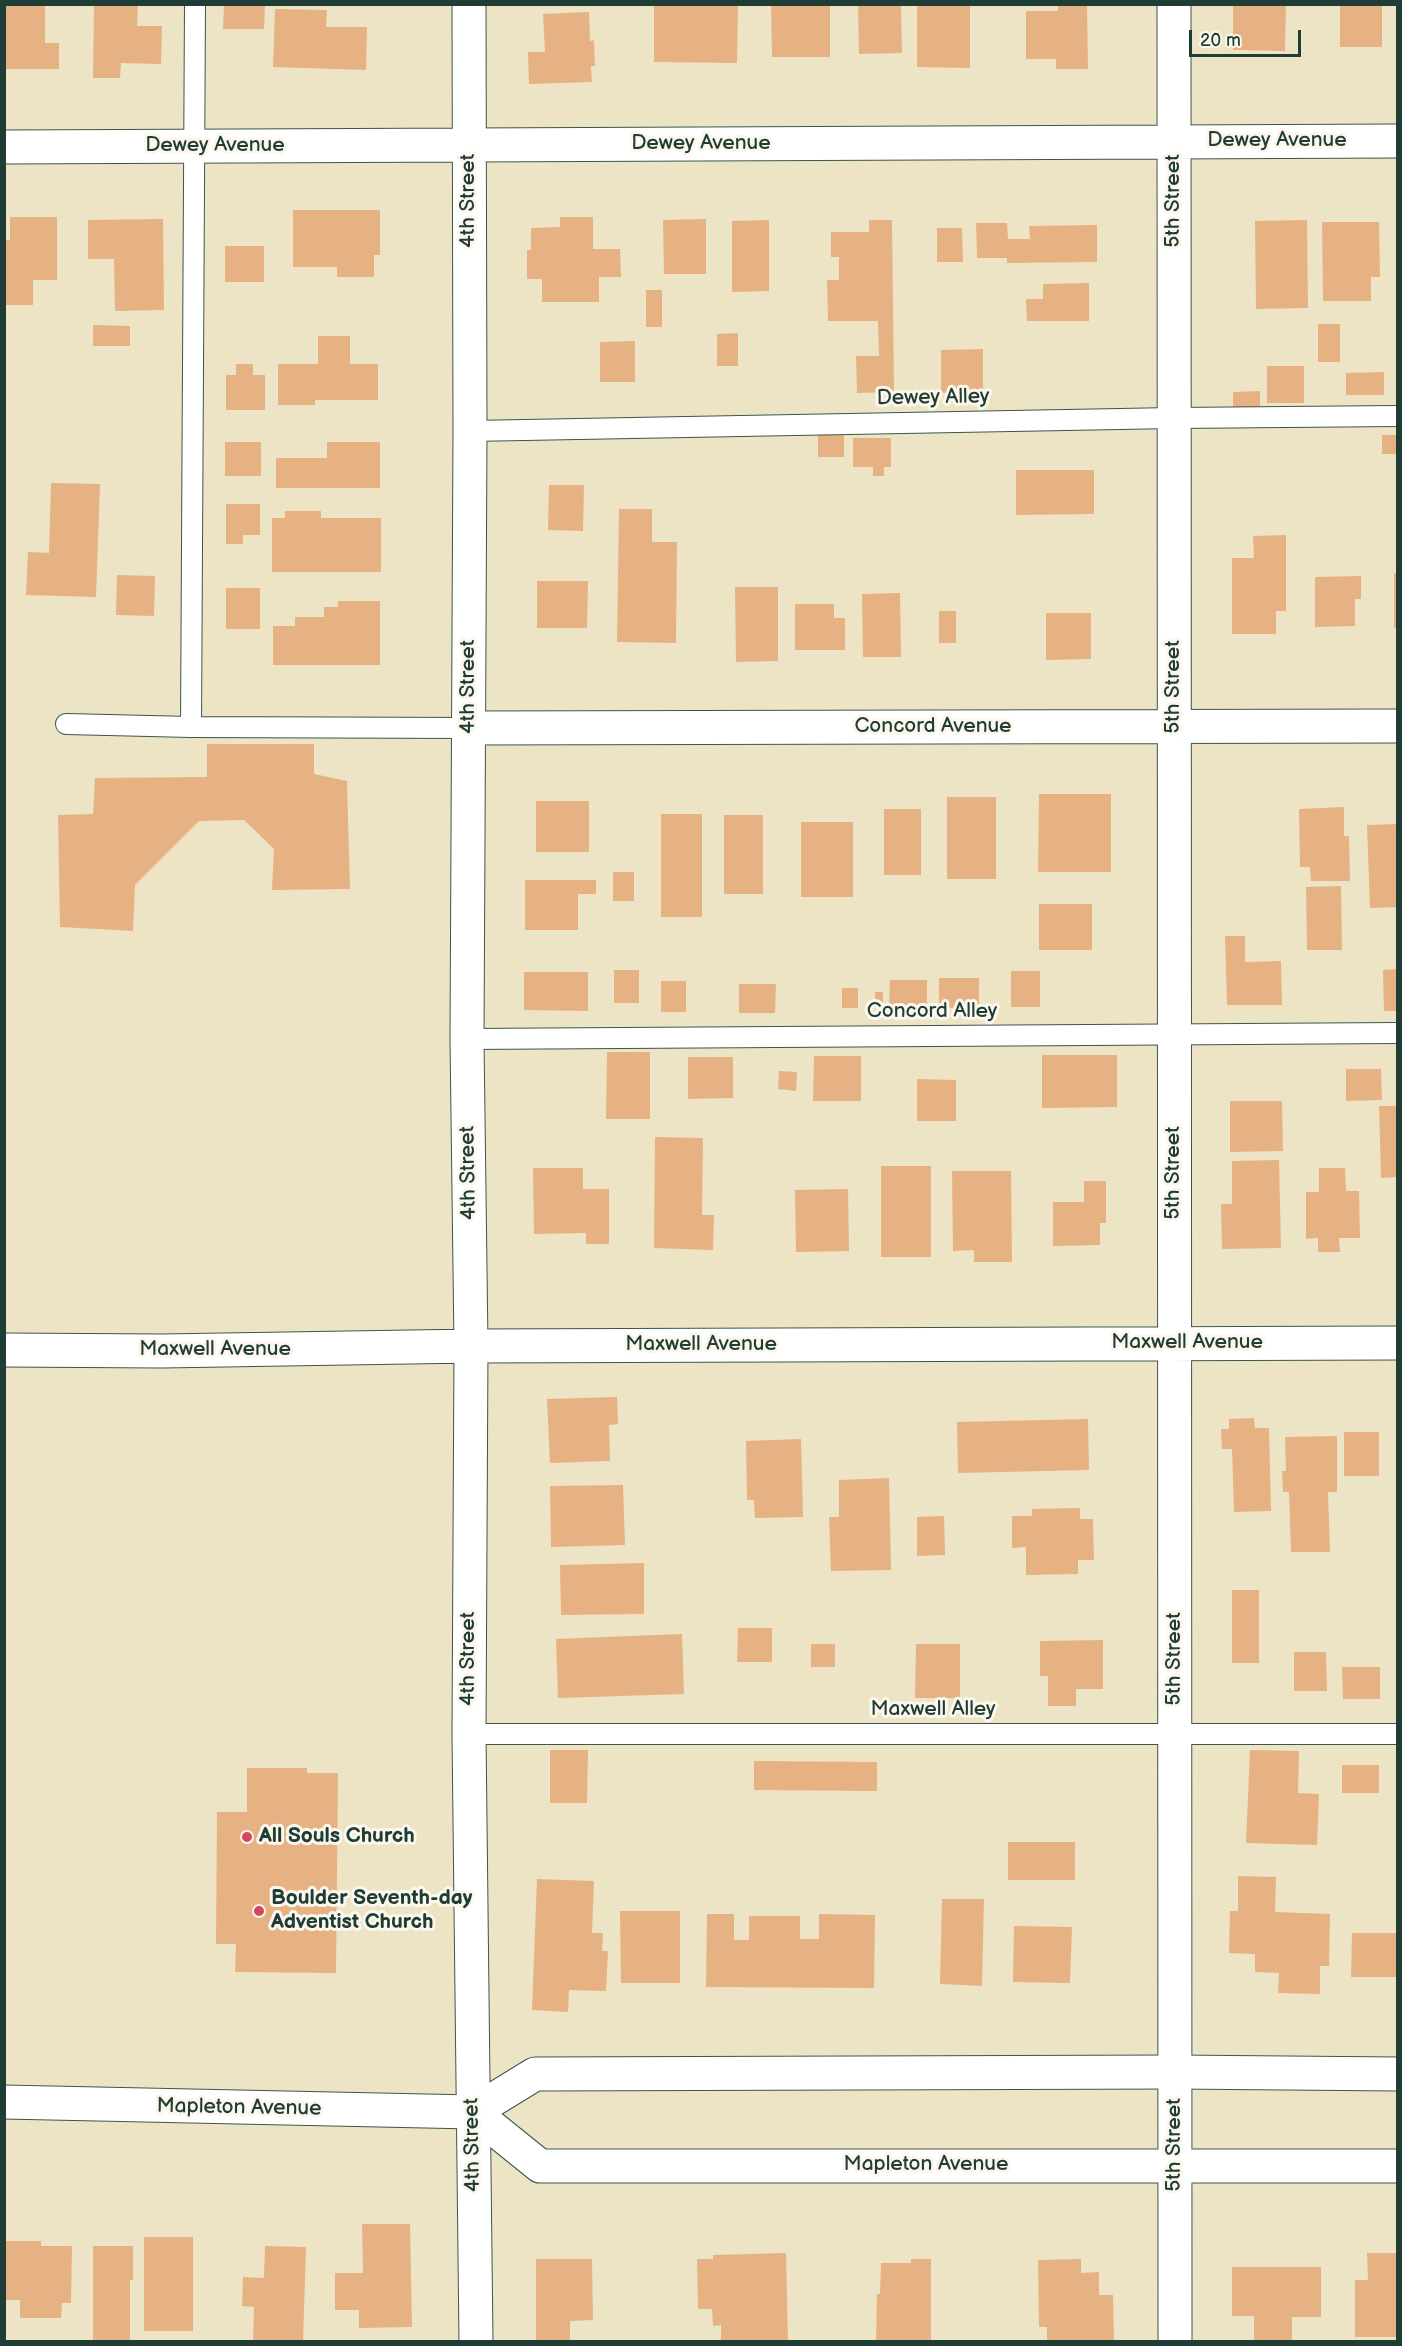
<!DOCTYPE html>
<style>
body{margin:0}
#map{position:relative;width:1402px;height:2346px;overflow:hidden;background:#ede4c5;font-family:"Balsamiq Sans",sans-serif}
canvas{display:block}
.frame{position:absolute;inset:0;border:6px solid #1f3d34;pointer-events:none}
.scale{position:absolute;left:1189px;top:30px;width:112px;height:27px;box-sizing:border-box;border:3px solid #1f3d34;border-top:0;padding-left:8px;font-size:18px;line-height:21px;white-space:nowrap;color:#1f3d34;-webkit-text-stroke:4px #fbf7ec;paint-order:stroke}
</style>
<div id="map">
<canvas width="1402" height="2346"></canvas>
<div class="frame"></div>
<div class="scale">20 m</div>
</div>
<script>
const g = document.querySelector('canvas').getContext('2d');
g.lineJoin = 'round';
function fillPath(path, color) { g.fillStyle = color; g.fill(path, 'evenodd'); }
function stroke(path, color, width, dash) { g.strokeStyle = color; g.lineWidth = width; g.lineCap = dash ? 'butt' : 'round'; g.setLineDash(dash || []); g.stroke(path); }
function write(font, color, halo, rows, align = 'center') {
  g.font = font + ' "Balsamiq Sans",sans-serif'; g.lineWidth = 6; g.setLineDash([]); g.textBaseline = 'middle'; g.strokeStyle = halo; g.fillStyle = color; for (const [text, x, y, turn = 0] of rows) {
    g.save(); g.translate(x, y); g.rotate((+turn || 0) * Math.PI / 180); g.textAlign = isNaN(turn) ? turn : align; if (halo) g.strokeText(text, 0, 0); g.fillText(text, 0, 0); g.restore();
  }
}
const building = new Path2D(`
 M 94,4 L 138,4 L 137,26 L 162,26 L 161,64 L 121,63 L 120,78 L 93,78 Z
 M 224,4 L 265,4 L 264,29 L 223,29 Z
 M 654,4 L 738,4 L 737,63 L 654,62 Z
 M 771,4 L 830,4 L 830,57 L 772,57 Z
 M 858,4 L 901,4 L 902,53 L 859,54 Z
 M 917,4 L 970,4 L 970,68 L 917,67 Z
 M 1058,4 L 1087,4 L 1088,69 L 1056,69 L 1056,59 L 1026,59 L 1026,11 L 1058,11 Z
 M 1233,4 L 1286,4 L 1285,51 L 1233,50 Z
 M 1340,4 L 1382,4 L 1382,47 L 1340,47 Z
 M 4,5 L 45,5 L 45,43 L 59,43 L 59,69 L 4,69 Z
 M 275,9 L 327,10 L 326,27 L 367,27 L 366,70 L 273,67 Z
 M 589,12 L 590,41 L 594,40 L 595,66 L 591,66 L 592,82 L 529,84 L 528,52 L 545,52 L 543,14 Z
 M 293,210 L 380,210 L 380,255 L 374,255 L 374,277 L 337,277 L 337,267 L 293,267 Z
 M 10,217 L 57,217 L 57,280 L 33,280 L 33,305 L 4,305 L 4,240 L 10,240 Z
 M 560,217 L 593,217 L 593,249 L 620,249 L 621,277 L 599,277 L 599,302 L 542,302 L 542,279 L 527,279 L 527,250 L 531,250 L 531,228 L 560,227 Z
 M 163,219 L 164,310 L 115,311 L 114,259 L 88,259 L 88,220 Z
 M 706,219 L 706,274 L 664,274 L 663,220 Z
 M 769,220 L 769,291 L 732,292 L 732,221 Z
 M 869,220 L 892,220 L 894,392 L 857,393 L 856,356 L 879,356 L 878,321 L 828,321 L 827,280 L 839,280 L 839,257 L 831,257 L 831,232 L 869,232 Z
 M 1307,220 L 1308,308 L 1256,309 L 1255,221 Z
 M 1322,222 L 1379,222 L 1380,277 L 1371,277 L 1371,301 L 1323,301 Z
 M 976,223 L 1007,223 L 1008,239 L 1030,239 L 1029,226 L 1097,225 L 1097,262 L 1007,263 L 1007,258 L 977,258 Z
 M 937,228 L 962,228 L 963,262 L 937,262 Z
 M 225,246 L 264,246 L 264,282 L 225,282 Z
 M 1089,283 L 1089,321 L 1027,321 L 1026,299 L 1043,299 L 1043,284 Z
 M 646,290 L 662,290 L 662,327 L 646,327 Z
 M 1318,324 L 1340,324 L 1340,362 L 1318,362 Z
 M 93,325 L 130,326 L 130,346 L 93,346 Z
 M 738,333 L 738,366 L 717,366 L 717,334 Z
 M 318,336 L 350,336 L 350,364 L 378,364 L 378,400 L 315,400 L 315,405 L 278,405 L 278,364 L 318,364 Z
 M 635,341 L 635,382 L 600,382 L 600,342 Z
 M 983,349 L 983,392 L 941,393 L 941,350 Z
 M 236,364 L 253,364 L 253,375 L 265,375 L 265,410 L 226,410 L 226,375 L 236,375 Z
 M 1267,366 L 1304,366 L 1304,403 L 1267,403 Z
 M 1384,372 L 1384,395 L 1346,395 L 1346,373 Z
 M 1260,391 L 1260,410 L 1233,410 L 1233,392 Z
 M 818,435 L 844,435 L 844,457 L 818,457 Z
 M 1382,435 L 1398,435 L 1398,454 L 1382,454 Z
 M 853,438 L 891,438 L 891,467 L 884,467 L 884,476 L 873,476 L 873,467 L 853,467 Z
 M 225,442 L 261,442 L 261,476 L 225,476 Z
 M 327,442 L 380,442 L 380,488 L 276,488 L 276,458 L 327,458 Z
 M 1016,470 L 1094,470 L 1094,514 L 1016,515 Z
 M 51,483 L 100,484 L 96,597 L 26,595 L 28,552 L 49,553 Z
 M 549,485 L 584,485 L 583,531 L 548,530 Z
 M 226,504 L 260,504 L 260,535 L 243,535 L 243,544 L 226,544 Z
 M 619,509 L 652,509 L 652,542 L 677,542 L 676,643 L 617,642 Z
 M 285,511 L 321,511 L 321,518 L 381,518 L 381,572 L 272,572 L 272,518 L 285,518 Z
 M 1286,535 L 1286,611 L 1276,611 L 1276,634 L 1232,634 L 1232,558 L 1254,558 L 1253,536 Z
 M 1394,573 L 1398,573 L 1398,628 L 1394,628 Z
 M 117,575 L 155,576 L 154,616 L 116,615 Z
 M 1361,576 L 1361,599 L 1355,599 L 1355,626 L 1315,627 L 1315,577 Z
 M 537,581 L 588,581 L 587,628 L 537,628 Z
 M 735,587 L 778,587 L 778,661 L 736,662 Z
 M 226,588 L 260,588 L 260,629 L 226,629 Z
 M 900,593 L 901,657 L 863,657 L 862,594 Z
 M 338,601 L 380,601 L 380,665 L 273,665 L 273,626 L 295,626 L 295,617 L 324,617 L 324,607 L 338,607 Z
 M 795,604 L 834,604 L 834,618 L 845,618 L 845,650 L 795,650 Z
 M 939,611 L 956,611 L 956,643 L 939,643 Z
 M 1046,613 L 1091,613 L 1091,659 L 1046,660 Z
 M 207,744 L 314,744 L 314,774 L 347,781 L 350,889 L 272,890 L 274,849 L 244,820 L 199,821 L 135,885 L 133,931 L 60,927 L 58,815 L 93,814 L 95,778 L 207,777 Z
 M 1039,794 L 1111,794 L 1111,872 L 1038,872 Z
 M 947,797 L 996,797 L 996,879 L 947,879 Z
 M 536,801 L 589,801 L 589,852 L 536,852 Z
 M 1344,807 L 1344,836 L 1349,836 L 1350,881 L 1311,881 L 1310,867 L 1300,867 L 1299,809 Z
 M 884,809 L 921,809 L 921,875 L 884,875 Z
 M 661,814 L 702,814 L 702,917 L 661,917 Z
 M 724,815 L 763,815 L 763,894 L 724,894 Z
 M 801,822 L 853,822 L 853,897 L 801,897 Z
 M 1398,824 L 1398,907 L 1370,908 L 1367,825 Z
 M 613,872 L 634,872 L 634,901 L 613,901 Z
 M 525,880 L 596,880 L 596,894 L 578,894 L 578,930 L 525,930 Z
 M 1341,886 L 1342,950 L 1307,950 L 1306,887 Z
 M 1039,904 L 1092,904 L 1092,950 L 1039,950 Z
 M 1225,936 L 1245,936 L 1245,962 L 1281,961 L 1282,1005 L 1227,1005 Z
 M 1398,969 L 1398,1011 L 1384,1011 L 1383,970 Z
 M 614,970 L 639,970 L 639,1003 L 614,1003 Z
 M 1011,971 L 1040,971 L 1040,1007 L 1011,1007 Z
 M 524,972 L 588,972 L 588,1011 L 524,1010 Z
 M 939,978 L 979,978 L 979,1008 L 939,1008 Z
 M 890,980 L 927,980 L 927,1010 L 889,1010 Z
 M 661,981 L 686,981 L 686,1012 L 661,1012 Z
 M 739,984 L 776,984 L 775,1013 L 739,1013 Z
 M 842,988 L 858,988 L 858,1008 L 842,1008 Z
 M 875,992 L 883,992 L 883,1006 L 875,1006 Z
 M 607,1052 L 650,1052 L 650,1119 L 606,1119 Z
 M 1042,1055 L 1117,1055 L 1117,1107 L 1042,1108 Z
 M 814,1056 L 861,1056 L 861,1101 L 813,1101 Z
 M 688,1057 L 733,1057 L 733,1098 L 688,1099 Z
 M 1346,1069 L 1381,1069 L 1382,1100 L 1346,1101 Z
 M 779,1071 L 797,1072 L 796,1091 L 778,1089 Z
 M 917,1079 L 956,1080 L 956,1121 L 917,1121 Z
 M 1230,1101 L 1282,1101 L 1283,1151 L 1230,1152 Z
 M 1379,1106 L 1398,1106 L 1398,1177 L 1381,1178 Z
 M 655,1137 L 703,1138 L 702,1215 L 714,1215 L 713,1250 L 654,1248 Z
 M 1279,1160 L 1281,1248 L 1222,1249 L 1221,1204 L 1232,1204 L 1232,1161 Z
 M 881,1166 L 931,1166 L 931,1257 L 881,1257 Z
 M 533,1168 L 583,1168 L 583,1189 L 609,1189 L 609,1244 L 586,1244 L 586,1233 L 534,1234 Z
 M 1319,1168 L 1345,1168 L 1346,1191 L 1359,1191 L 1360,1238 L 1339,1238 L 1340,1252 L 1318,1252 L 1318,1238 L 1306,1239 L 1306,1192 L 1319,1192 Z
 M 952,1171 L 1011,1171 L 1012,1262 L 974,1262 L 974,1250 L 953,1251 Z
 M 1084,1181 L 1106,1181 L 1106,1223 L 1100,1223 L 1100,1245 L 1053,1246 L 1053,1202 L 1084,1202 Z
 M 848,1189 L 849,1251 L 796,1252 L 795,1190 Z
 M 617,1397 L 618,1424 L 609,1425 L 610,1461 L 550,1463 L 547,1399 Z
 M 1254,1418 L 1255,1428 L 1269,1428 L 1271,1511 L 1234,1512 L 1232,1449 L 1222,1449 L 1221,1429 L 1229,1429 L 1229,1419 Z
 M 1088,1419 L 1089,1470 L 958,1473 L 957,1422 Z
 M 1344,1432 L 1379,1432 L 1379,1476 L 1344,1476 Z
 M 1337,1436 L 1337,1492 L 1328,1492 L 1330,1552 L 1291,1552 L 1289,1492 L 1283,1492 L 1282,1471 L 1286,1471 L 1285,1437 Z
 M 801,1439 L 803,1517 L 755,1518 L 754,1500 L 747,1500 L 746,1441 Z
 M 889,1478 L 891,1570 L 831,1571 L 829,1517 L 839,1517 L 839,1480 Z
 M 623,1485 L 625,1545 L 551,1547 L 550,1486 Z
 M 1080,1508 L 1080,1519 L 1093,1519 L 1094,1560 L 1078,1560 L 1078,1574 L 1026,1575 L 1026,1547 L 1012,1548 L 1012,1516 L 1032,1516 L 1032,1509 Z
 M 944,1516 L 945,1555 L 917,1556 L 917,1517 Z
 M 644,1563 L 644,1614 L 561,1615 L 560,1565 Z
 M 1232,1590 L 1259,1590 L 1259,1663 L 1232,1663 Z
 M 738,1628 L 772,1628 L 772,1662 L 737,1662 Z
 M 682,1634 L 684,1694 L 558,1698 L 556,1639 Z
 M 1103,1640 L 1103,1689 L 1076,1689 L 1076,1706 L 1048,1706 L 1048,1676 L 1040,1676 L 1040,1641 Z
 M 811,1644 L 835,1644 L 835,1667 L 811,1667 Z
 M 916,1644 L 960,1644 L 960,1698 L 915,1698 Z
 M 1294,1652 L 1326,1652 L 1327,1691 L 1294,1691 Z
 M 1342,1667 L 1380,1667 L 1380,1699 L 1343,1699 Z
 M 550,1750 L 588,1750 L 587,1803 L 550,1803 Z
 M 1250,1750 L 1299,1751 L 1298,1793 L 1319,1794 L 1317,1845 L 1246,1843 Z
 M 754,1761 L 877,1762 L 877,1791 L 754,1790 Z
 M 1342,1765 L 1379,1765 L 1379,1793 L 1342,1793 Z
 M 247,1768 L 307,1768 L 307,1773 L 338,1773 L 336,1973 L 235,1972 L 236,1944 L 216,1944 L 217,1812 L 247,1812 Z
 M 1008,1842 L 1075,1842 L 1075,1880 L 1008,1880 Z
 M 1238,1876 L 1276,1877 L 1275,1912 L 1330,1914 L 1329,1966 L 1320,1966 L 1320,1994 L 1278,1993 L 1279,1973 L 1255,1972 L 1255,1954 L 1229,1953 L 1230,1911 L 1238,1911 Z
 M 537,1879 L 594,1881 L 592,1933 L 603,1933 L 602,1951 L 608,1951 L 606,1991 L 569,1990 L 568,2012 L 532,2010 Z
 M 942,1899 L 984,1899 L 982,1986 L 940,1984 Z
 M 620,1911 L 680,1911 L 680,1983 L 621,1983 Z
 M 707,1914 L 734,1914 L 734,1940 L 749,1940 L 749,1916 L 800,1916 L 800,1939 L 819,1939 L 819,1914 L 875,1915 L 874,1988 L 706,1987 Z
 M 1014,1926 L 1072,1927 L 1070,1983 L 1013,1982 Z
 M 1352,1933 L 1398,1933 L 1398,1977 L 1351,1977 Z
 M 362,2224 L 410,2224 L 412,2327 L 359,2328 L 359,2310 L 335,2310 L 335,2273 L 363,2273 Z
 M 144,2237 L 193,2237 L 193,2331 L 144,2331 Z
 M 4,2241 L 41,2241 L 41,2246 L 72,2246 L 71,2303 L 62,2303 L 61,2318 L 20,2318 L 20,2300 L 4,2300 Z
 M 93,2246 L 133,2246 L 133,2280 L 130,2280 L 130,2342 L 93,2342 Z
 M 265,2246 L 306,2247 L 303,2342 L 253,2342 L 254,2307 L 242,2306 L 243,2277 L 264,2278 Z
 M 786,2253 L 788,2342 L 721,2342 L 721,2325 L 713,2326 L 712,2309 L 698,2309 L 697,2259 L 713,2259 L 713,2255 Z
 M 1367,2253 L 1398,2253 L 1398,2337 L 1355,2337 L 1355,2280 L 1368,2280 Z
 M 536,2259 L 592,2259 L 593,2320 L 570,2321 L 570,2342 L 536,2342 Z
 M 911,2259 L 931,2259 L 931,2342 L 876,2342 L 877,2294 L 880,2294 L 881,2263 L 911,2263 Z
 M 1081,2259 L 1081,2273 L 1099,2272 L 1099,2295 L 1113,2295 L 1114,2342 L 1047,2342 L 1047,2327 L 1039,2327 L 1038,2260 Z
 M 1232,2267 L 1321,2267 L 1321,2317 L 1292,2317 L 1292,2342 L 1254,2342 L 1254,2316 L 1232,2316 Z`);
const service = new Path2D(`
 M 470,431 L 1174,418 L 1398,416
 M 66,724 L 191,727 L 469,728
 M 191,727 L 195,4
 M 467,1039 L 1398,1033
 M 469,1734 L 1398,1734`);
const minor = new Path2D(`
 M 469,4 L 470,431 L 467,1039 L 471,1346 L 469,1734 L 476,2342
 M 1174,4 L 1175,2342
 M 4,147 L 1398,141
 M 469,728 L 1398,726
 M 4,1350 L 162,1351 L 471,1346 L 1398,1343`);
const tertiary = new Path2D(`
 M 4,2102 L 473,2112 L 535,2074 L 1175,2072 L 1398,2074
 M 473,2112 L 540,2166 L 1398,2166`);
const markers = [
 [247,1837,6,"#d1495b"],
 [259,1911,6,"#d1495b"]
];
const streetNames = [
 ["Dewey Avenue",1277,141],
 ["Dewey Avenue",701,144],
 ["Dewey Avenue",215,146],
 ["4th Street",469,201,-90],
 ["5th Street",1174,201,-90],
 ["Dewey Alley",933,398,-1],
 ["4th Street",469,687,-90],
 ["5th Street",1174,687,-90],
 ["Concord Avenue",933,727],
 ["Concord Alley",932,1012],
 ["4th Street",469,1173,-91],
 ["5th Street",1174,1173,-90],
 ["Maxwell Avenue",1187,1343],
 ["Maxwell Avenue",701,1345],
 ["Maxwell Avenue",215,1350],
 ["4th Street",469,1659,-90],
 ["5th Street",1175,1659,-90],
 ["Maxwell Alley",933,1710],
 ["Mapleton Avenue",239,2108,1],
 ["4th Street",473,2145,-91],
 ["5th Street",1175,2145,-90],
 ["Mapleton Avenue",926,2165]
];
const poiNames = [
 ["All Souls Church",259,1837],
 ["Boulder Seventh-day",271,1899],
 ["Adventist Church",271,1923]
];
fillPath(building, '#e6b283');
stroke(service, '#3e564a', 22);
stroke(minor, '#3e564a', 35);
stroke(tertiary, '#3e564a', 35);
stroke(service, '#fff', 20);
stroke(minor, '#fff', 33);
stroke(tertiary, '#fff', 33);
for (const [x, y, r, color] of markers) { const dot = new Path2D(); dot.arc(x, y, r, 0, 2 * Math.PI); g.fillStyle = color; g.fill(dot); stroke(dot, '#fbf7ec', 2); }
write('21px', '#1f3d34', '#fbf7ec', streetNames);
write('bold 21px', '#1f3d34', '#fbf7ec', poiNames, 'left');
</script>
